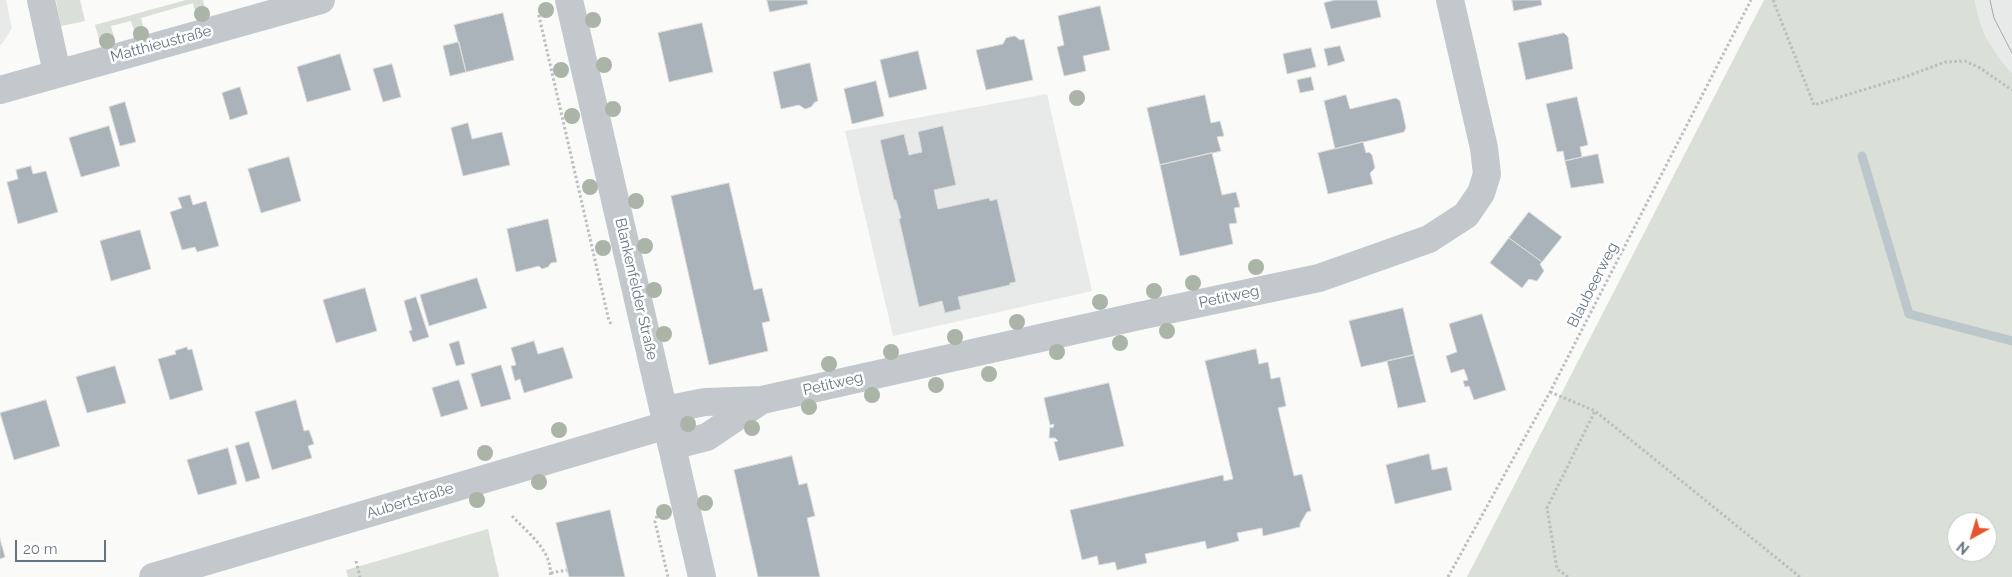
<!DOCTYPE html>
<meta charset="utf-8">
<style>
body{margin:0}
#map{position:relative;width:2012px;height:577px;overflow:hidden;background:#fafaf8;font-family:Raleway,sans-serif}
canvas{display:block}
.north{position:absolute;left:1947px;top:512px;width:50px;height:50px;box-sizing:border-box;background:#fff;border:1px solid #c1c8cd;border-radius:50%;rotate:219deg;font-size:14px;font-weight:700;line-height:20px;text-align:center;color:#657683}
.north::after{content:'';display:block;margin:auto;width:18px;height:22px;background:#e4572e;clip-path:polygon(50% 0,100% 100%,50% 72%,0 100%)}
.scale{position:absolute;left:15px;top:540px;width:91px;height:22px;box-sizing:border-box;border:2px solid #657683;border-top:0;padding-left:6px;font-size:15px;line-height:18px;white-space:nowrap;color:#657683;-webkit-text-stroke:4px #fff;paint-order:stroke}
</style>
<div id="map">
<canvas width="2012" height="577"></canvas>
<div class="north">N</div>
<div class="scale">20 m</div>
</div>
<script>
const g = document.querySelector('canvas').getContext('2d');
g.lineJoin = 'round';
function fillPath(path, color) { g.fillStyle = color; g.fill(path, 'evenodd'); }
function stroke(path, color, width, dash) { g.strokeStyle = color; g.lineWidth = width; g.lineCap = dash ? 'butt' : 'round'; g.setLineDash(dash || []); g.stroke(path); }
function write(font, color, halo, rows, align = 'center') {
  g.font = font + ' Raleway,sans-serif'; g.lineWidth = 5; g.setLineDash([]); g.textBaseline = 'middle'; g.strokeStyle = halo; g.fillStyle = color; for (const [text, x, y, turn = 0] of rows) {
    g.save(); g.translate(x, y); g.rotate((+turn || 0) * Math.PI / 180); g.textAlign = isNaN(turn) ? turn : align; if (halo) g.strokeText(text, 0, 0); g.fillText(text, 0, 0); g.restore();
  }
}
const built = new Path2D(`
 M 0,0 L 6,0 L 12,28 L 2,44 L 0,45 Z
 M 1975,0 L 2012,0 L 2012,73 L 1994,53 L 1977,18 Z
 M 1047,94 L 1092,291 L 893,336 L 845,131 Z`);
const green = new Path2D(`
 M 56,0 L 80,0 L 85,21 L 61,26 Z
 M 186,0 L 204,0 L 203,1 L 209,19 L 198,22 L 193,3 L 141,18 L 146,37 L 137,40 L 131,21 L 111,26 L 116,45 L 102,50 L 95,25 Z
 M 1764,0 L 1975,0 C 1979,30 1992,51 2012,73 L 2012,577 L 1467,577 ZM 1957,522 L 1987,522 L 1987,552 L 1957,552 Z
 M 488,529 L 499,577 L 348,577 L 346,570 Z`);
const stream = new Path2D(`
 M 1862,156 L 1909,314 L 2012,341`);
const building = new Path2D(`
 M 767,0 L 807,0 L 808,4 L 770,12 Z
 M 1335,0 L 1377,0 L 1381,17 L 1331,29 L 1324,3 Z
 M 1512,0 L 1541,0 L 1542,5 L 1514,11 Z
 M 1100,6 L 1110,50 L 1083,56 L 1086,71 L 1064,76 L 1057,47 L 1064,45 L 1058,16 Z
 M 503,13 L 514,60 L 466,72 L 454,25 Z
 M 702,23 L 713,72 L 669,82 L 658,33 Z
 M 1564,33 L 1568,37 L 1573,69 L 1526,80 L 1518,43 Z
 M 1015,36 L 1020,40 L 1024,39 L 1033,80 L 986,90 L 976,50 L 1003,44 L 1006,38 Z
 M 459,42 L 466,72 L 450,76 L 443,46 Z
 M 1340,46 L 1345,61 L 1328,66 L 1324,49 Z
 M 1311,48 L 1316,67 L 1287,74 L 1283,54 Z
 M 918,51 L 927,89 L 889,98 L 880,60 Z
 M 340,54 L 351,90 L 307,102 L 297,67 Z
 M 810,63 L 818,101 L 815,102 L 811,107 L 805,109 L 799,105 L 781,109 L 773,72 Z
 M 392,64 L 401,97 L 383,102 L 373,69 Z
 M 1311,77 L 1314,90 L 1300,93 L 1297,80 Z
 M 876,81 L 884,116 L 852,124 L 844,89 Z
 M 240,87 L 248,114 L 230,120 L 222,93 Z
 M 1205,95 L 1211,123 L 1220,121 L 1224,136 L 1217,137 L 1221,151 L 1160,165 L 1147,108 Z
 M 1346,95 L 1350,109 L 1396,98 L 1400,101 L 1406,128 L 1404,132 L 1396,134 L 1335,149 L 1324,101 Z
 M 1577,97 L 1588,145 L 1580,147 L 1582,157 L 1565,161 L 1563,151 L 1557,152 L 1546,104 Z
 M 125,102 L 136,142 L 120,146 L 109,107 Z
 M 468,123 L 472,139 L 502,132 L 510,165 L 463,176 L 451,128 Z
 M 109,126 L 120,166 L 81,177 L 69,138 Z
 M 943,126 L 956,185 L 934,190 L 938,209 L 989,198 L 990,201 L 997,199 L 1016,282 L 1010,283 L 1010,285 L 958,297 L 961,309 L 945,313 L 942,301 L 919,307 L 899,219 L 901,218 L 896,200 L 894,200 L 880,140 L 904,134 L 909,155 L 922,152 L 918,132 Z
 M 1363,142 L 1366,153 L 1369,152 L 1372,155 L 1375,168 L 1370,173 L 1373,184 L 1328,194 L 1318,153 Z
 M 1212,153 L 1222,195 L 1236,192 L 1240,207 L 1234,208 L 1237,223 L 1229,224 L 1233,244 L 1180,256 L 1160,165 Z
 M 1598,154 L 1604,183 L 1571,188 L 1565,161 Z
 M 289,157 L 301,201 L 261,213 L 248,169 Z
 M 31,166 L 33,174 L 46,171 L 58,212 L 18,224 L 7,182 L 18,179 L 16,170 Z
 M 729,183 L 754,290 L 762,288 L 770,321 L 762,323 L 768,351 L 709,365 L 671,196 Z
 M 190,195 L 193,205 L 206,201 L 219,246 L 197,252 L 195,247 L 182,250 L 170,212 L 182,208 L 178,198 Z
 M 1529,212 L 1562,237 L 1542,262 L 1509,238 Z
 M 548,219 L 557,262 L 551,263 L 548,267 L 542,269 L 539,266 L 516,272 L 507,229 Z
 M 140,230 L 151,269 L 111,281 L 100,241 Z
 M 1509,238 L 1542,262 L 1540,264 L 1544,271 L 1537,281 L 1529,279 L 1522,288 L 1490,263 Z
 M 477,278 L 487,308 L 429,326 L 420,295 Z
 M 365,288 L 377,331 L 336,343 L 323,300 Z
 M 416,297 L 429,337 L 413,342 L 409,331 L 412,330 L 404,301 Z
 M 1403,308 L 1414,355 L 1361,367 L 1349,321 Z
 M 1482,314 L 1506,390 L 1474,400 L 1469,386 L 1465,387 L 1463,381 L 1468,380 L 1464,369 L 1451,373 L 1446,356 L 1457,352 L 1449,324 Z
 M 459,341 L 465,364 L 456,366 L 449,344 Z
 M 534,341 L 538,354 L 563,347 L 573,378 L 524,393 L 520,379 L 515,381 L 511,366 L 516,365 L 511,348 Z
 M 187,347 L 188,350 L 192,349 L 203,390 L 170,400 L 158,359 L 176,354 L 175,351 Z
 M 1256,349 L 1259,364 L 1268,362 L 1271,379 L 1280,377 L 1286,406 L 1278,408 L 1294,476 L 1302,474 L 1311,511 L 1307,512 L 1300,524 L 1300,527 L 1263,536 L 1262,528 L 1237,533 L 1239,541 L 1207,549 L 1205,541 L 1145,554 L 1147,563 L 1117,570 L 1115,562 L 1099,565 L 1097,556 L 1082,560 L 1070,510 L 1223,475 L 1224,481 L 1233,479 L 1205,361 Z
 M 1414,355 L 1426,402 L 1398,408 L 1387,361 Z
 M 501,365 L 511,399 L 481,407 L 471,374 Z
 M 115,366 L 126,403 L 87,413 L 76,377 Z
 M 459,380 L 468,409 L 441,417 L 432,388 Z
 M 1109,383 L 1124,446 L 1059,461 L 1054,442 L 1058,441 L 1055,438 L 1049,438 L 1050,427 L 1053,428 L 1054,424 L 1050,425 L 1044,398 Z
 M 46,400 L 60,446 L 14,460 L 0,413 Z
 M 296,400 L 304,431 L 309,430 L 314,444 L 308,446 L 312,458 L 272,470 L 255,412 Z
 M 249,442 L 260,478 L 246,482 L 235,446 Z
 M 228,448 L 237,484 L 198,495 L 187,460 Z
 M 1429,454 L 1432,470 L 1447,467 L 1452,490 L 1395,504 L 1386,465 Z
 M 792,456 L 799,485 L 807,483 L 815,516 L 807,518 L 820,577 L 758,577 L 734,470 Z
 M 610,510 L 625,577 L 569,577 L 556,523 Z
 M 0,539 L 5,557 L 0,559 Z`);
const path = new Path2D(`
 M 1773,0 L 1814,105 L 1905,77 L 1945,62 L 1965,61 L 1980,68 L 2012,90
 M 540,10 L 539,16 L 609,321 L 612,325
 M 1550,392 L 1595,411 L 1800,577
 M 512,516 C 527,532 554,552 550,577
 M 657,516 L 655,522 L 668,577
 M 356,561 L 360,577
 M 551,573 L 567,570
 M 1448,577 L 1550,392 L 1751,0
 M 1568,577 L 1557,569 L 1547,508 L 1595,411`);
const minor = new Path2D(`
 M 41,0 L 57,73
 M 569,0 L 702,577
 M 0,90 L 321,0
 M 664,410 L 705,402 L 762,400 L 1139,316 L 1319,278 L 1429,239 L 1466,215 L 1481,193 L 1487,174 L 1484,148 L 1450,0
 M 672,446 L 707,437 L 762,400
 M 153,577 L 667,425`);
const tram = new Path2D(`
 M 1990,0 L 1994,18 L 2012,53`);
const trees = [
 [546,10],
 [202,14],
 [593,20],
 [141,34],
 [107,41],
 [604,65],
 [561,70],
 [1077,98],
 [613,109],
 [572,116],
 [590,187],
 [636,201],
 [645,246],
 [603,248],
 [1256,267],
 [1193,283],
 [654,290],
 [1154,291],
 [1100,302],
 [1017,322],
 [1167,331],
 [664,334],
 [955,337],
 [1120,343],
 [891,352],
 [1057,352],
 [829,364],
 [989,374],
 [936,385],
 [872,395],
 [809,407],
 [688,424],
 [752,428],
 [559,430],
 [485,453],
 [539,482],
 [477,500],
 [705,503],
 [664,512]
];
const streetNames = [
 ["Matthieustraße",161,44,-15],
 ["Blaubeerweg",1593,285,-63],
 ["Blankenfelder Straße",636,289,77],
 ["Petitweg",1229,297,-12],
 ["Petitweg",833,384,-13],
 ["Aubertstraße",410,501,-17]
];
fillPath(built, '#e8e9e9');
fillPath(green, '#dadfd7');
stroke(stream, '#bbc7cb', 9);
fillPath(building, '#aab3b9');
stroke(building, '#dcdcda', 1);
stroke(path, '#bbbfc2', 3, [2.5, 2.5]);
stroke(minor, '#c3c8cc', 28);
stroke(tram, '#a2aab0', 1);
g.fillStyle = '#aab4a7';
for (const [x, y] of trees) { g.beginPath(); g.arc(x, y, 8, 0, 2 * Math.PI); g.fill(); }
write('15px', '#657683', '#fff', streetNames);
</script>
